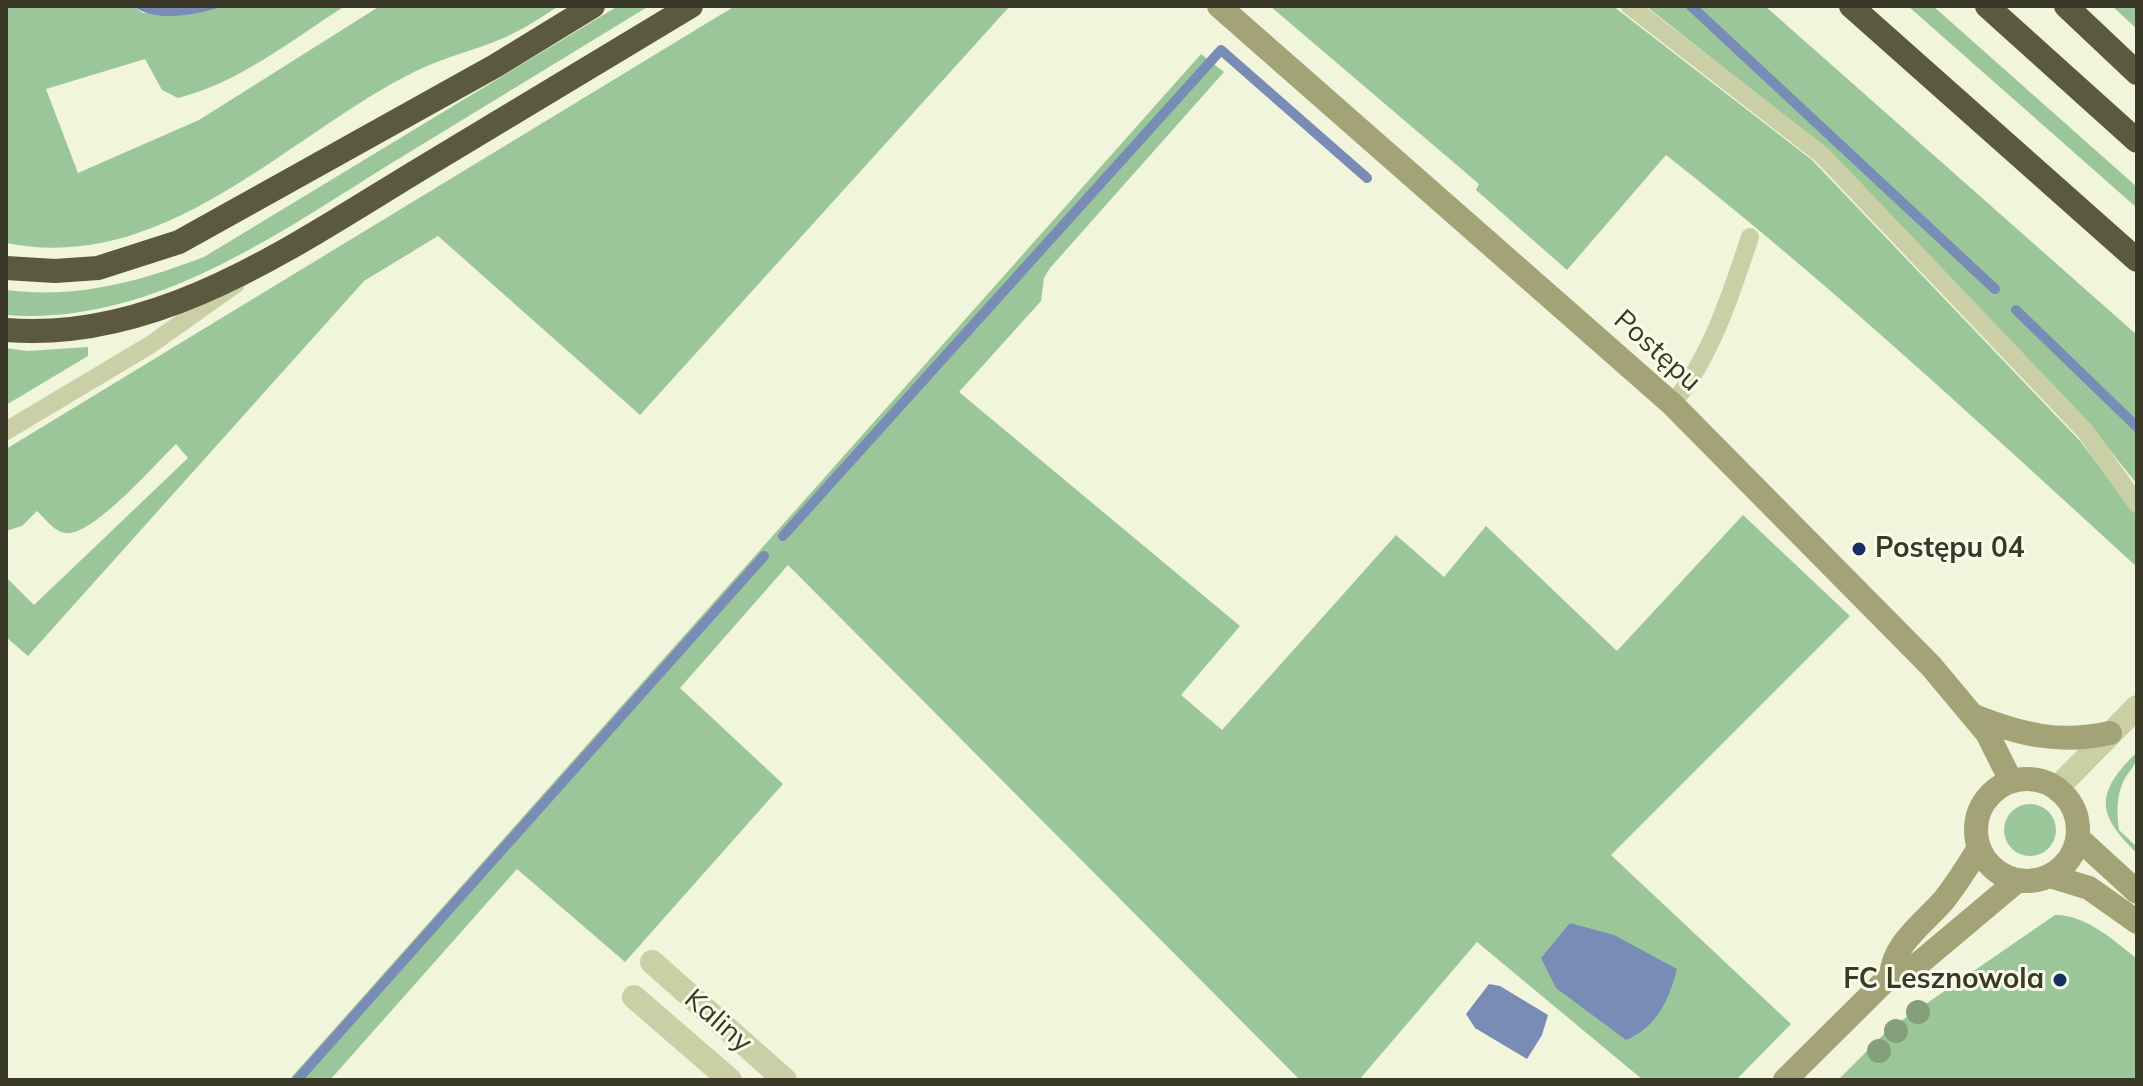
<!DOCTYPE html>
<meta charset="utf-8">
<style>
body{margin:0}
#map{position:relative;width:2143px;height:1086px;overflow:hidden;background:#f1f5dc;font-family:Mulish,sans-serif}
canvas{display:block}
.frame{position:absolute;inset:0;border:8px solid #3a3928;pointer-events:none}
</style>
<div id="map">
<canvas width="2143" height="1086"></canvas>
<div class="frame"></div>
</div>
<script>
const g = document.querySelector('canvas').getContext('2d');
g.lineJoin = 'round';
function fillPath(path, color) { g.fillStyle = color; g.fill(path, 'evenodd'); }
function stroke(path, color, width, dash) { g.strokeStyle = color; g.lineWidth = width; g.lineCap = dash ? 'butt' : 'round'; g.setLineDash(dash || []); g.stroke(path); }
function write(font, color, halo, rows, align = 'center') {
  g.font = font + ' Mulish,sans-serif'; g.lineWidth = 6; g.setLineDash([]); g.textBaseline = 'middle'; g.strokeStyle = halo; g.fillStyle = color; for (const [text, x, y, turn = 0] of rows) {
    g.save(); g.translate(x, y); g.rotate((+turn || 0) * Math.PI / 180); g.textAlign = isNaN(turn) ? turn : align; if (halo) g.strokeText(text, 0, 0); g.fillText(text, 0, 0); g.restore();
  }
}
const green = new Path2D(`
 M 6,6 L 132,6 L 143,13 L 225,6 L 345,6 C 293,39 239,83 178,98 L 162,90 L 145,59 L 46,89 L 78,173 L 199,120 L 380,6 L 559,6 C 546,14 532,24 518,31 C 486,48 448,55 416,71 C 285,136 166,275 6,243 Z
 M 618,6 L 649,6 C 566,57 483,107 400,158 C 279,232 154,326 6,315 L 6,290 C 77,299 138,282 204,257 Z
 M 735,6 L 1010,6 L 640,415 L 438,236 L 364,281 L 28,656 L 6,637 L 6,577 L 34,605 L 188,458 L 176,444 C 155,464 92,537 66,533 C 54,532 45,518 37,511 L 22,526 L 6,531 L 6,449 Z
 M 1270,6 L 1613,6 L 1812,160 L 2080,441 L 2137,516 L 2137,567 C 1983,426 1830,284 1666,155 L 1567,270 L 1476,190 L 1479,184 Z
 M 1646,6 L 1765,6 L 2137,335 L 2137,484 L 2085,419 L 1791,121 Z
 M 1908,6 L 1933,6 L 2137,187 L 2137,208 Z
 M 2112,6 L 2137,6 L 2137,29 Z
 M 1201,54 L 1224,72 L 1050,268 L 1044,278 L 1041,301 L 959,392 L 1240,626 L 1181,695 L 1222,730 L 1396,535 L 1444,577 L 1486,526 L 1617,651 L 1743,515 L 1850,616 L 1611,855 L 1791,1024 L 1736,1080 L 1643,1080 L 1477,942 L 1359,1080 L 1300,1080 L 788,565 L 680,688 L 783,784 L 625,962 L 517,869 L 330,1080 L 289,1080 Z
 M 88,347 L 88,356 L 6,405 L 6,348 L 27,351 Z
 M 2137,752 C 2137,766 2129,770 2123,782 C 2116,799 2117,813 2119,830 L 2137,847 L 2137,853 C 2096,814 2095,793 2137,752 Z
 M2004 830a26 26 0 1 1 52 0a26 26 0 1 1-52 0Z
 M 2055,915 C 2085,914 2115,941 2137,959 L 2137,1080 L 1838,1080 L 1888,1030 Z`);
const water = new Path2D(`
 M 133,6 L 225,6 C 198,14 157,24 133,6 Z
 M 1570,923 L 1614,935 L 1677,969 C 1669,1000 1657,1027 1626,1040 L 1556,988 L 1541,958 Z
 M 1489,984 L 1500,986 L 1548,1015 L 1542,1035 L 1527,1059 L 1475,1028 L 1466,1014 Z`);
const stream = new Path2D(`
 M 1691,6 L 1995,289
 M 2016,310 L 2137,427
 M 783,536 L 1221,50 L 1367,178
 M 297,1080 L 764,556`);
const lane = new Path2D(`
 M 1630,6 L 1822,155 L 2085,431 L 2137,504
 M 1672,404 C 1711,358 1731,294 1750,237
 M 6,431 L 150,345 L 236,284`);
const street = new Path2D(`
 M 2057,788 L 2137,707
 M 652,962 L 785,1080
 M 634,997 L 730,1080`);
const secondary = new Path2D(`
 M 1219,6 L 1672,404 L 1931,666 L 1987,733 L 2011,781
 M 1974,716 C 2021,735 2060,744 2110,733
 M1976 830a51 51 0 1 1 102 0a51 51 0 1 1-102 0Z
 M 2078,838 L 2137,892
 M 2050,876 L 2089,888 L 2137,922
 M 1891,975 C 1894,943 1923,924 1944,900 C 1957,883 1968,866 1979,848
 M 1785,1080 L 1891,975 L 1917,965 L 2017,881`);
const highway = new Path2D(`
 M 1851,6 L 2137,260
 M 1987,6 L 2137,141
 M 2066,6 L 2137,73
 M 6,268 L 55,271 L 98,268 L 179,242 L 495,66 L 593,6
 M 6,330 C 161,343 300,241 427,165 C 515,112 603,59 691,6`);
const trees = [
 [1918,1012],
 [1896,1031],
 [1879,1051]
];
const markers = [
 [1859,549,8,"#182e61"],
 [2060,980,8,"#182e61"]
];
const streetNames = [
 ["Postępu",1657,351,42],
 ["Kaliny",718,1021,41]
];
const poiNames = [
 ["Postępu 04",1875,549],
 ["FC Lesznowola",2044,980,"right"]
];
fillPath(green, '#9bc69a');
fillPath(water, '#788cb5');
stroke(stream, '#788cb5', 10);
stroke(lane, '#cbcfa6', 18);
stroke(street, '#cbcfa6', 24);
stroke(secondary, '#a3a377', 24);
stroke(highway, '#5c5a3e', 24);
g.fillStyle = '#83a07a';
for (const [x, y] of trees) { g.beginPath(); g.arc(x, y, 12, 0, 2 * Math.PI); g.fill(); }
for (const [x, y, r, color] of markers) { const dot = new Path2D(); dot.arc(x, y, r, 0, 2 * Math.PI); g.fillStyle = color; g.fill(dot); stroke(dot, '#f8fce9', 3); }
write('28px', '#3a3928', '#f8fce9', streetNames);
write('bold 28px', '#3a3928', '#f8fce9', poiNames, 'left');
</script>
